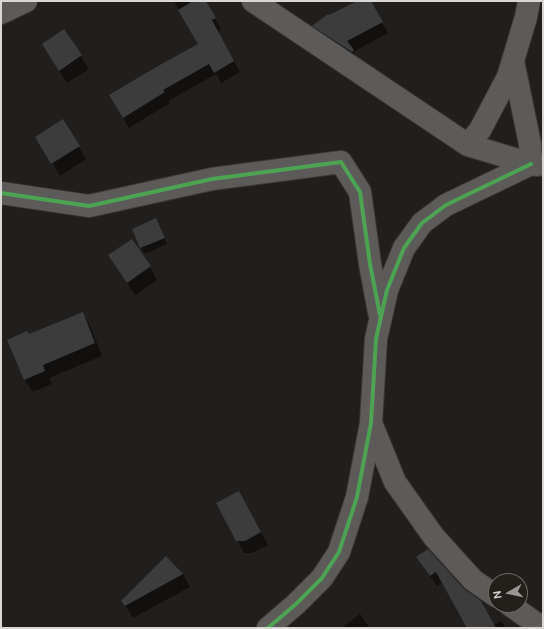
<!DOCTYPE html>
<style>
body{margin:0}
#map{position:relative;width:544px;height:629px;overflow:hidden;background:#211f1d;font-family:Ubuntu,sans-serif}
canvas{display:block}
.frame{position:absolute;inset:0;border:2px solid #dad7d5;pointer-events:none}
.north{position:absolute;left:488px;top:573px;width:40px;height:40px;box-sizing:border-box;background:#231f1b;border:1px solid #6c6965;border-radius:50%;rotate:261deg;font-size:11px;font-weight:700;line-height:16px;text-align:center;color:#dad7d5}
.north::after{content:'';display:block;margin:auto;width:14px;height:18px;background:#999795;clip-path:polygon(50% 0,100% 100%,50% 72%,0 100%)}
</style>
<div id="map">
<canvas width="544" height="629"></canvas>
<div class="frame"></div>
<div class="north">N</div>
</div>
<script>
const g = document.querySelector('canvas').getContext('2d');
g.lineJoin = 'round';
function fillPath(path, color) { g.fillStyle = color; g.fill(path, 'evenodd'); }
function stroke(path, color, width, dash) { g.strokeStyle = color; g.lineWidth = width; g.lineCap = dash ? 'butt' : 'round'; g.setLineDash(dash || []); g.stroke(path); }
const shadow = new Path2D(`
 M 174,1 L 207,1 L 207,4 L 221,29 L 217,31 L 240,72 L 221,83 L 216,74 L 168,101 L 170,103 L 129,128 L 110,96 L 199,44 Z
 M 359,1 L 370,1 L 388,33 L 353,52 L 359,62 L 320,36 L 314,26 Z
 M 64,30 L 89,69 L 67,83 L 43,45 Z
 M 63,120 L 86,159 L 60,176 L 44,150 Z
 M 156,219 L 160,226 L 167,244 L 145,254 L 133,229 Z
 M 132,240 L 150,267 L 157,280 L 135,295 L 117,268 Z
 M 83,313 L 90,326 L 102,356 L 49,378 L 52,384 L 33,392 L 25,380 L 8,341 L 29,336 Z
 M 246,505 L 268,545 L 252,553 L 244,553 L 237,540 Z
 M 427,550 L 494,625 L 501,621 L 505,628 L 469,628 L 442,582 L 437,586 L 424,568 Z
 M 166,558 L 183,574 L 190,587 L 133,618 L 123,602 Z
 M 360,614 L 370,628 L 341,628 Z`);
const building = new Path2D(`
 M 193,1 L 206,1 L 216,18 L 212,20 L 234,61 L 214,73 L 209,64 L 163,90 L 165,92 L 123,118 L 109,95 L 158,66 L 198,44 L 178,10 Z
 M 357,1 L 371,1 L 383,22 L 347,41 L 354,50 L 352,52 L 312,26 L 328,14 L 329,15 Z
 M 64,29 L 82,55 L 59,71 L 42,44 Z
 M 63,119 L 80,146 L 51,164 L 35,137 Z
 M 156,218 L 165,238 L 140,248 L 132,229 Z
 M 132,239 L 151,266 L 127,283 L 108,255 Z
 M 83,312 L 95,343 L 43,365 L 45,371 L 24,380 L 7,340 L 27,331 L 29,334 Z
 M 239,491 L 261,532 L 245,541 L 236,541 L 216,503 Z
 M 428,549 L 464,589 L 481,601 L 496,628 L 467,628 L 436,572 L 430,576 L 416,557 Z
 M 166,556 L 183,574 L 125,606 L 121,601 Z`);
const minor = new Path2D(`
 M 253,1 L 468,145 L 531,164 L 538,165
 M 1,13 L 26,1
 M 513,61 L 530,144 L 531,164
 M 468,145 L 480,130 L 508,77 L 526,17 L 529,1
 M 1,193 L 89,206 L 212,179 L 341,162 L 360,192 L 370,264 L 379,312
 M 371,423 L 395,482 L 434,537 L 473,580 L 496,596
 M 510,605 L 537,624 L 543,626
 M 268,628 L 296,604 L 322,578 L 339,552 L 357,497 L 371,423 L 376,339 L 387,290 L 404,248 L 422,223 L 446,205 L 531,164`);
const cycleway = new Path2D(`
 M 1,193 L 89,206 L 212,179 L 341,162 L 360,192 L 370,264 L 380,315
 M 268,628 L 296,604 L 322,578 L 339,552 L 357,497 L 371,423 L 376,339 L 387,290 L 404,248 L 422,223 L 446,205 L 531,164`);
fillPath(shadow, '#0007');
fillPath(building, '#3d3c3c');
stroke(minor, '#3c3a38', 24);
stroke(minor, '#5d5b5a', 22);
stroke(cycleway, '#4ca352', 4);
</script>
